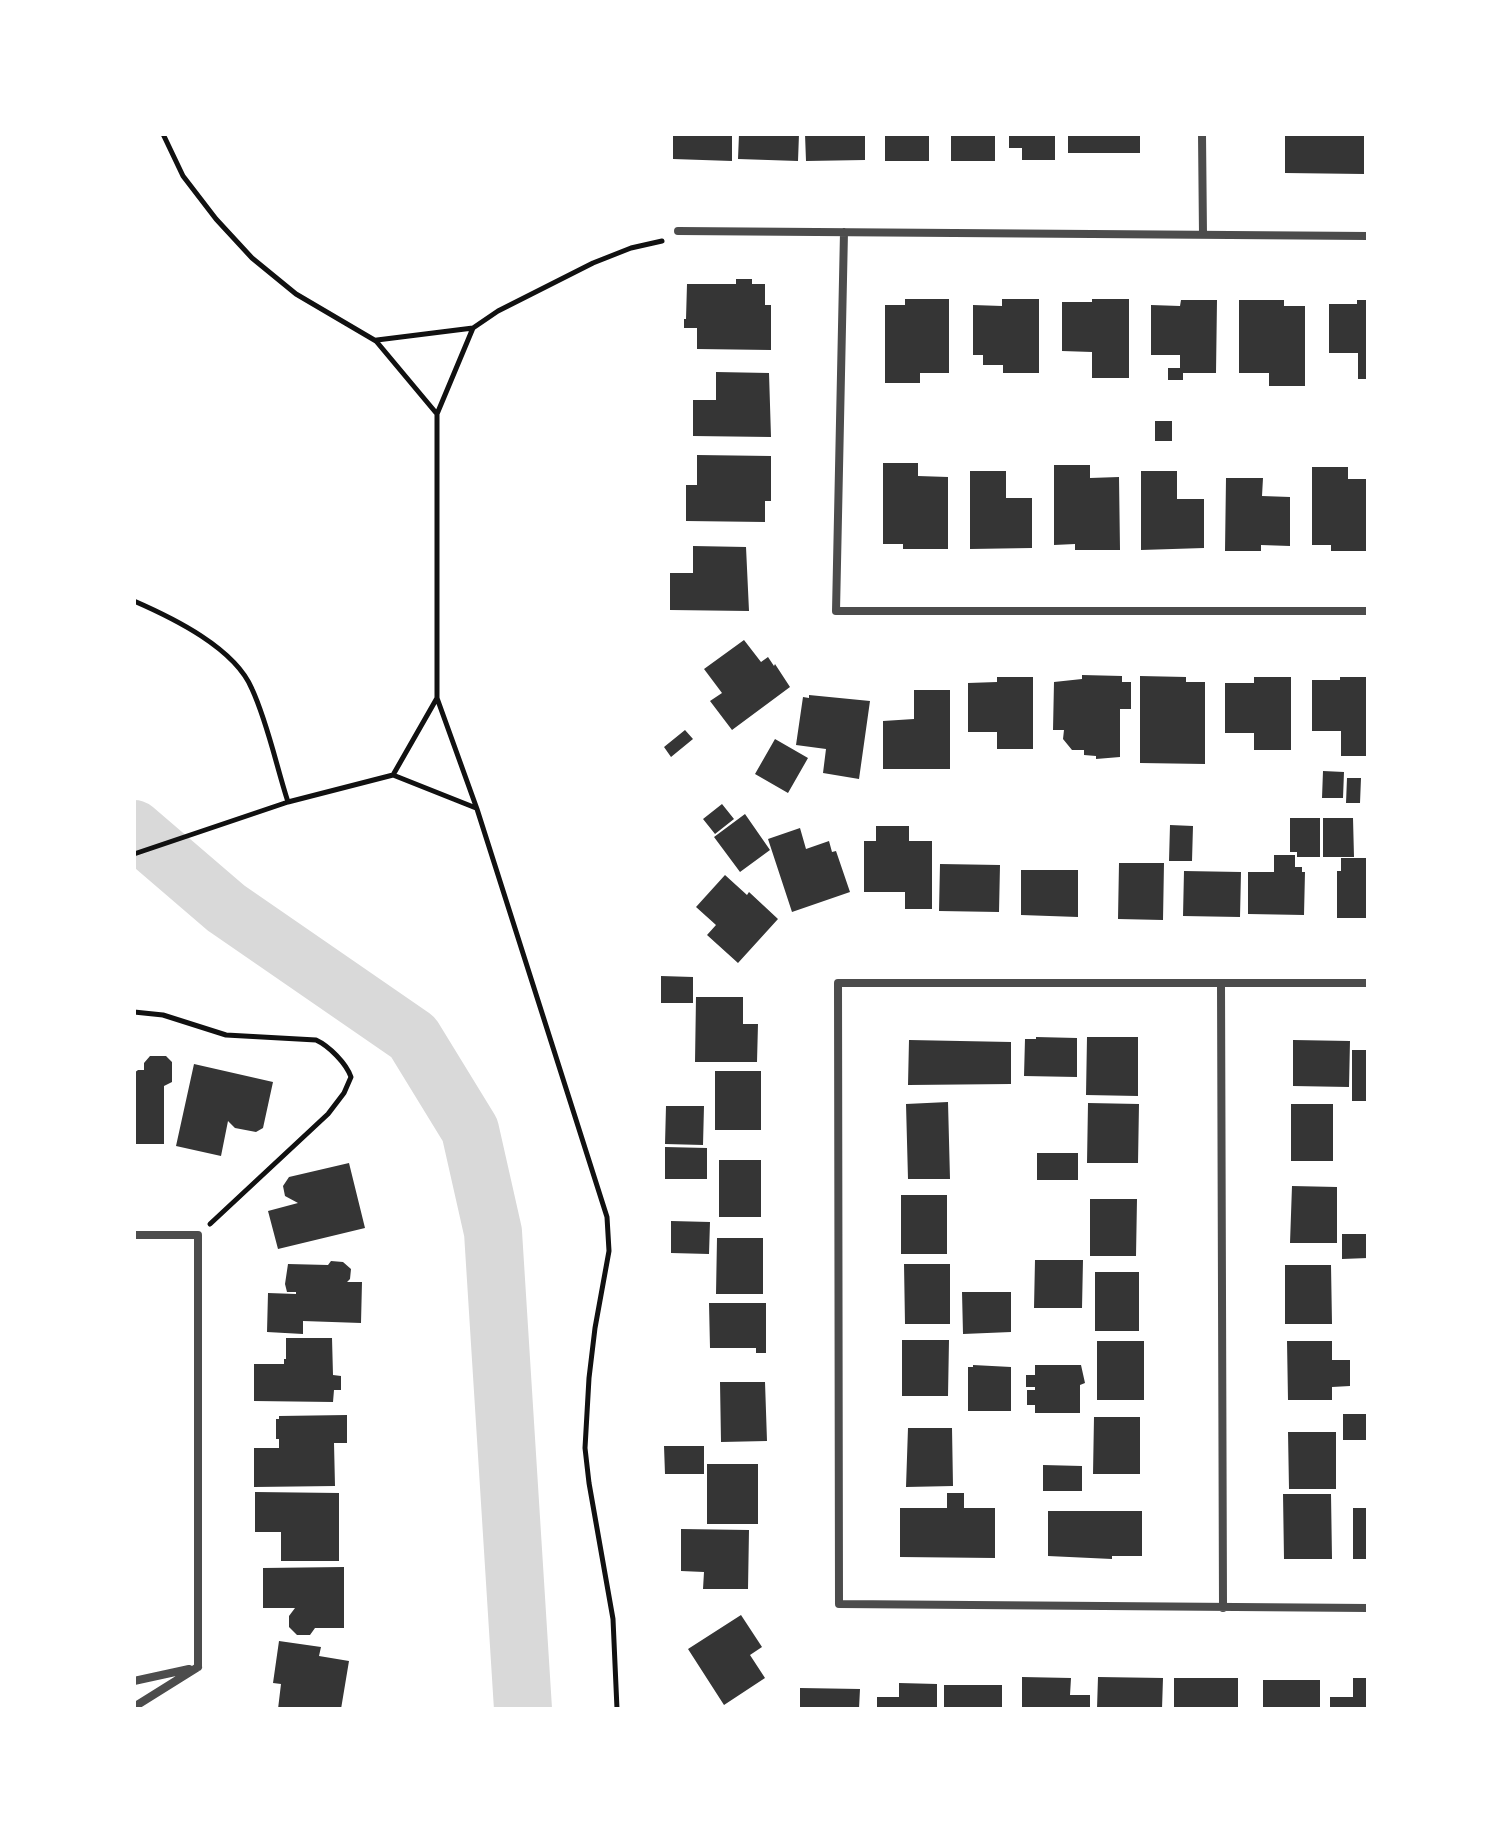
<!DOCTYPE html>
<style>
body{margin:0}
#map{position:relative;width:1502px;height:1843px;overflow:hidden;background:#fff;font-family:"Asap Condensed",sans-serif}
canvas{display:block}
.frame{position:absolute;inset:0;border:136px solid #fff;pointer-events:none}
</style>
<div id="map">
<canvas width="1502" height="1843"></canvas>
<div class="frame"></div>
</div>
<script>
const g = document.querySelector('canvas').getContext('2d');
g.lineJoin = 'round';
function stroke(path, color, width, dash) { g.strokeStyle = color; g.lineWidth = width; g.lineCap = dash ? 'butt' : 'round'; g.setLineDash(dash || []); g.stroke(path); }
function fillPath(path, color) { g.fillStyle = color; g.fill(path, 'evenodd'); }
const stream = new Path2D(`
 M 391,1044 L 392,1023`);
const river = new Path2D(`
 M 134,829 L 226,908 L 413,1037 L 470,1130 L 493,1232 L 523,1709`);
const building = new Path2D(`
 M 673,134 L 732,134 L 732,161 L 673,159 Z
 M 739,134 L 799,134 L 798,161 L 738,159 Z
 M 805,134 L 865,134 L 865,160 L 806,161 Z
 M 885,134 L 929,134 L 929,161 L 885,161 Z
 M 951,134 L 995,134 L 995,161 L 951,161 Z
 M 1009,134 L 1055,134 L 1055,160 L 1022,160 L 1022,148 L 1009,148 Z
 M 1068,134 L 1140,134 L 1140,153 L 1068,153 Z
 M 1285,134 L 1364,134 L 1364,174 L 1285,173 Z
 M 736,279 L 752,279 L 752,284 L 765,284 L 765,305 L 771,305 L 771,350 L 697,349 L 697,328 L 684,328 L 684,319 L 686,319 L 687,284 L 736,284 Z
 M 905,299 L 949,299 L 949,373 L 920,373 L 920,383 L 885,383 L 885,305 L 905,305 Z
 M 1002,299 L 1039,299 L 1039,373 L 1003,373 L 1003,365 L 983,365 L 983,355 L 973,355 L 973,305 L 1002,306 Z
 M 1092,299 L 1129,299 L 1129,378 L 1092,378 L 1092,352 L 1062,351 L 1062,302 L 1092,302 Z
 M 1181,300 L 1217,300 L 1216,373 L 1183,373 L 1183,380 L 1168,380 L 1168,368 L 1180,368 L 1180,355 L 1151,355 L 1151,305 L 1180,306 Z
 M 1239,300 L 1284,300 L 1284,306 L 1305,306 L 1305,386 L 1269,386 L 1269,373 L 1239,373 Z
 M 1357,300 L 1368,300 L 1368,379 L 1358,379 L 1358,353 L 1329,353 L 1329,304 L 1357,304 Z
 M 716,372 L 769,373 L 771,437 L 693,436 L 693,400 L 716,400 Z
 M 1155,421 L 1172,421 L 1172,441 L 1155,441 Z
 M 697,455 L 771,456 L 771,501 L 765,501 L 765,522 L 686,521 L 686,485 L 697,485 Z
 M 883,463 L 918,463 L 918,476 L 948,477 L 948,549 L 903,549 L 903,544 L 883,544 Z
 M 1054,465 L 1090,465 L 1090,478 L 1119,477 L 1120,550 L 1075,550 L 1075,544 L 1054,545 Z
 M 1312,467 L 1348,467 L 1348,479 L 1368,479 L 1368,551 L 1331,551 L 1331,545 L 1312,545 Z
 M 970,471 L 1006,471 L 1006,498 L 1032,498 L 1032,548 L 970,549 Z
 M 1141,471 L 1177,471 L 1177,499 L 1204,499 L 1204,548 L 1141,550 Z
 M 1226,478 L 1263,478 L 1262,496 L 1290,497 L 1290,546 L 1261,545 L 1261,551 L 1225,551 Z
 M 693,546 L 746,547 L 749,611 L 670,610 L 670,573 L 693,573 Z
 M 744,640 L 761,662 L 768,657 L 774,666 L 775,664 L 790,687 L 732,730 L 710,701 L 722,693 L 704,669 Z
 M 1082,675 L 1122,676 L 1122,682 L 1131,682 L 1131,709 L 1120,709 L 1120,757 L 1096,759 L 1096,756 L 1084,755 L 1084,750 L 1072,750 L 1063,739 L 1064,730 L 1053,730 L 1054,682 L 1082,679 Z
 M 1140,676 L 1186,677 L 1186,682 L 1205,682 L 1205,764 L 1140,763 Z
 M 997,677 L 1033,677 L 1033,749 L 997,749 L 997,732 L 968,732 L 968,683 L 997,682 Z
 M 1254,677 L 1291,677 L 1291,750 L 1254,750 L 1254,733 L 1225,733 L 1225,683 L 1254,683 Z
 M 1340,677 L 1368,677 L 1368,756 L 1341,756 L 1341,731 L 1312,731 L 1312,680 L 1340,680 Z
 M 914,690 L 950,690 L 950,769 L 883,769 L 883,721 L 914,719 Z
 M 809,695 L 870,701 L 859,779 L 823,773 L 826,749 L 796,745 L 803,697 L 809,698 Z
 M 685,730 L 693,739 L 671,757 L 664,747 Z
 M 775,739 L 808,758 L 788,793 L 755,774 Z
 M 1323,771 L 1344,772 L 1343,798 L 1322,798 Z
 M 1347,778 L 1361,778 L 1360,803 L 1346,803 Z
 M 722,804 L 734,819 L 715,834 L 703,819 Z
 M 745,814 L 770,850 L 740,872 L 714,837 Z
 M 1290,818 L 1320,818 L 1320,857 L 1297,857 L 1297,852 L 1290,852 Z
 M 1323,818 L 1353,818 L 1354,857 L 1323,857 Z
 M 1170,825 L 1193,826 L 1192,861 L 1169,861 Z
 M 876,826 L 909,826 L 909,841 L 932,841 L 932,909 L 905,909 L 905,892 L 864,892 L 864,841 L 876,841 Z
 M 800,828 L 806,849 L 829,841 L 832,852 L 836,851 L 850,892 L 792,912 L 768,839 Z
 M 1274,855 L 1295,855 L 1295,867 L 1302,867 L 1302,872 L 1305,872 L 1304,915 L 1248,914 L 1248,872 L 1274,872 Z
 M 1341,858 L 1368,858 L 1368,918 L 1337,918 L 1337,871 L 1341,871 Z
 M 1119,863 L 1164,863 L 1163,920 L 1118,919 Z
 M 940,864 L 1000,865 L 999,912 L 939,911 Z
 M 1021,870 L 1078,870 L 1078,917 L 1021,915 Z
 M 1184,871 L 1241,872 L 1240,917 L 1183,916 Z
 M 725,875 L 747,895 L 749,892 L 778,919 L 738,963 L 707,935 L 716,925 L 696,907 Z
 M 661,976 L 693,977 L 693,1003 L 661,1003 Z
 M 696,997 L 743,997 L 743,1024 L 758,1024 L 757,1062 L 695,1062 Z
 M 1036,1037 L 1077,1038 L 1077,1077 L 1024,1076 L 1025,1039 L 1036,1039 Z
 M 1087,1037 L 1138,1037 L 1138,1096 L 1086,1095 Z
 M 909,1040 L 1011,1042 L 1011,1084 L 908,1085 Z
 M 1293,1040 L 1350,1041 L 1349,1087 L 1293,1086 Z
 M 1352,1050 L 1368,1050 L 1368,1101 L 1352,1101 Z
 M 150,1056 L 166,1056 L 172,1062 L 172,1082 L 164,1086 L 164,1144 L 134,1144 L 134,1073 L 138,1070 L 144,1070 L 144,1063 Z
 M 194,1064 L 273,1082 L 263,1128 L 256,1132 L 235,1128 L 228,1121 L 221,1156 L 176,1146 Z
 M 715,1071 L 761,1071 L 761,1130 L 715,1130 Z
 M 948,1102 L 950,1179 L 908,1179 L 906,1104 Z
 M 1088,1103 L 1139,1104 L 1138,1163 L 1087,1163 Z
 M 1291,1104 L 1333,1104 L 1333,1161 L 1291,1161 Z
 M 666,1106 L 704,1106 L 703,1145 L 665,1144 Z
 M 665,1147 L 707,1148 L 707,1179 L 665,1179 Z
 M 1037,1153 L 1078,1153 L 1078,1180 L 1037,1180 Z
 M 719,1160 L 761,1160 L 761,1217 L 719,1217 Z
 M 349,1163 L 365,1228 L 278,1249 L 268,1211 L 298,1203 L 285,1196 L 283,1186 L 289,1177 Z
 M 1292,1186 L 1337,1187 L 1337,1243 L 1290,1243 Z
 M 901,1195 L 947,1195 L 947,1254 L 901,1254 Z
 M 1090,1199 L 1137,1199 L 1136,1256 L 1090,1256 Z
 M 671,1221 L 710,1222 L 709,1254 L 671,1253 Z
 M 1342,1234 L 1368,1234 L 1368,1258 L 1342,1259 Z
 M 717,1238 L 763,1238 L 763,1294 L 716,1294 Z
 M 1035,1260 L 1083,1260 L 1082,1308 L 1034,1308 Z
 M 331,1261 L 343,1262 L 351,1269 L 350,1279 L 347,1282 L 362,1282 L 361,1323 L 303,1321 L 303,1334 L 267,1332 L 268,1293 L 296,1294 L 296,1292 L 287,1292 L 285,1284 L 288,1264 L 328,1265 Z
 M 904,1264 L 950,1264 L 950,1324 L 905,1324 Z
 M 1285,1265 L 1331,1265 L 1332,1324 L 1285,1324 Z
 M 1095,1272 L 1139,1272 L 1139,1331 L 1095,1331 Z
 M 962,1292 L 1011,1292 L 1011,1332 L 963,1334 Z
 M 709,1303 L 766,1303 L 766,1353 L 756,1353 L 756,1348 L 710,1348 Z
 M 286,1338 L 332,1338 L 333,1375 L 341,1376 L 341,1390 L 334,1390 L 333,1402 L 254,1401 L 254,1364 L 284,1364 L 284,1359 L 286,1359 Z
 M 902,1340 L 949,1340 L 948,1396 L 902,1396 Z
 M 1097,1341 L 1144,1341 L 1144,1400 L 1097,1400 Z
 M 1287,1341 L 1332,1341 L 1332,1360 L 1350,1360 L 1350,1386 L 1332,1387 L 1332,1400 L 1288,1400 Z
 M 973,1365 L 1011,1367 L 1011,1411 L 968,1411 L 968,1367 L 973,1367 Z
 M 1035,1365 L 1081,1365 L 1085,1383 L 1080,1385 L 1080,1413 L 1035,1413 L 1035,1405 L 1027,1405 L 1027,1390 L 1035,1390 L 1035,1387 L 1026,1387 L 1026,1375 L 1035,1375 Z
 M 720,1382 L 765,1382 L 767,1441 L 721,1442 Z
 M 1343,1414 L 1368,1414 L 1368,1440 L 1343,1440 Z
 M 347,1415 L 347,1443 L 334,1443 L 335,1486 L 254,1487 L 254,1448 L 279,1448 L 279,1439 L 276,1439 L 276,1419 L 279,1419 L 279,1416 Z
 M 1094,1417 L 1140,1417 L 1140,1474 L 1093,1474 Z
 M 908,1428 L 952,1428 L 953,1486 L 906,1487 Z
 M 1288,1432 L 1336,1432 L 1336,1489 L 1289,1489 Z
 M 664,1446 L 704,1446 L 704,1474 L 665,1474 Z
 M 707,1464 L 758,1464 L 758,1524 L 707,1524 Z
 M 1043,1465 L 1082,1466 L 1082,1491 L 1043,1491 Z
 M 255,1492 L 339,1493 L 339,1561 L 281,1561 L 281,1532 L 255,1532 Z
 M 947,1493 L 964,1493 L 964,1508 L 995,1508 L 995,1558 L 900,1557 L 900,1508 L 947,1508 Z
 M 1283,1494 L 1331,1494 L 1332,1559 L 1284,1559 Z
 M 1353,1508 L 1368,1508 L 1368,1559 L 1353,1559 Z
 M 1048,1511 L 1142,1511 L 1142,1556 L 1112,1556 L 1112,1559 L 1048,1556 Z
 M 681,1529 L 749,1530 L 748,1589 L 703,1589 L 704,1572 L 681,1571 Z
 M 344,1567 L 344,1628 L 315,1628 L 310,1635 L 297,1635 L 289,1627 L 289,1616 L 295,1608 L 263,1608 L 263,1568 Z
 M 741,1615 L 762,1647 L 750,1655 L 765,1678 L 724,1705 L 688,1649 Z
 M 279,1641 L 321,1647 L 319,1656 L 349,1661 L 341,1709 L 278,1709 L 281,1684 L 273,1683 Z
 M 1022,1677 L 1071,1678 L 1070,1695 L 1090,1695 L 1090,1709 L 1022,1709 Z
 M 1098,1677 L 1163,1678 L 1162,1709 L 1097,1709 Z
 M 1174,1678 L 1238,1678 L 1238,1709 L 1174,1709 Z
 M 1353,1678 L 1368,1678 L 1368,1709 L 1330,1709 L 1330,1697 L 1353,1697 Z
 M 1263,1680 L 1320,1680 L 1320,1709 L 1263,1709 Z
 M 899,1683 L 937,1684 L 937,1709 L 877,1709 L 877,1697 L 899,1697 Z
 M 944,1685 L 1002,1685 L 1002,1709 L 944,1709 Z
 M 800,1688 L 860,1689 L 859,1709 L 800,1709 Z`);
const path = new Path2D(`
 M 163,134 L 183,176 L 216,219 L 252,258 L 296,294 L 376,341 L 437,414
 M 473,328 L 437,414 L 437,698 L 477,809 L 607,1217 L 609,1251 L 595,1328 L 589,1378 L 585,1448 L 589,1483 L 613,1619 L 617,1709
 M 377,340 L 473,328 L 498,311 L 593,263 L 631,248 L 662,241
 M 134,601 C 173,618 235,648 252,689 C 268,724 276,765 288,802
 M 393,775 L 437,698
 M 134,854 L 288,802 L 393,775 L 476,808
 M 134,1012 L 163,1015 L 226,1035 L 316,1040 C 329,1046 346,1063 351,1077 L 344,1093 L 328,1114 L 210,1224`);
const minor = new Path2D(`
 M 1202,134 L 1203,235
 M 678,231 L 1368,236
 M 844,232 L 836,611 L 1368,611
 M 1368,983 L 838,983 L 839,1604 L 1368,1608
 M 1221,984 L 1223,1608
 M 134,1235 L 198,1235 L 198,1667
 M 134,1681 L 189,1669
 M 134,1707 L 198,1667`);
stroke(stream, '#d9d9d9', 10);
stroke(river, '#d9d9d9', 58);
fillPath(building, '#353535');
stroke(path, '#111', 5);
stroke(minor, '#4c4c4c', 8);
</script>
